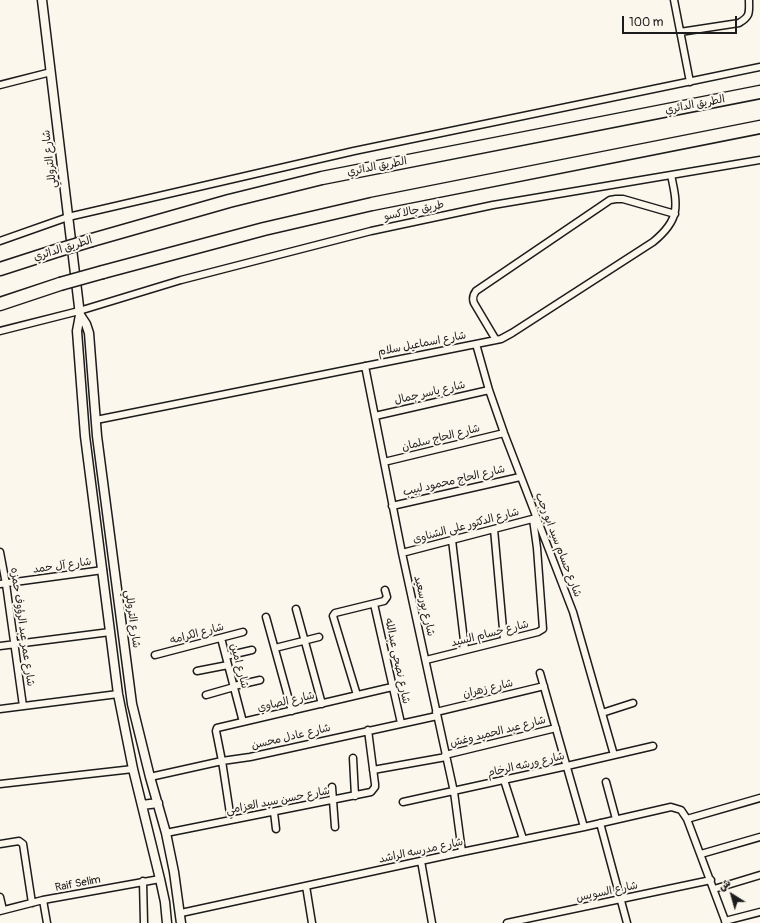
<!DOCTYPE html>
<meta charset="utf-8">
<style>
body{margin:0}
#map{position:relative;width:760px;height:923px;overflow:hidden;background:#fbf7ec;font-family:Pangolin,"Playpen Sans Arabic",sans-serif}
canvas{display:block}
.north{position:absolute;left:712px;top:875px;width:40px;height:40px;-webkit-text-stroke:3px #fbf7ec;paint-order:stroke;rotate:323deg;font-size:11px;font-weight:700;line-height:16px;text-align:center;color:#1c1c1c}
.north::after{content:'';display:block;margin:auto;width:14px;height:18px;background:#1c1c1c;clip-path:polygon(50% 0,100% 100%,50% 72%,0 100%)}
.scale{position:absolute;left:622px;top:16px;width:115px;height:18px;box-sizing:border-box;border:2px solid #1c1c1c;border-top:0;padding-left:5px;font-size:12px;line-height:14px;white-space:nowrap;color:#1c1c1c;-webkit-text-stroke:3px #fbf7ec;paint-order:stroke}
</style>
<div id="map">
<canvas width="760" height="923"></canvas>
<div class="north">ش</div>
<div class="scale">100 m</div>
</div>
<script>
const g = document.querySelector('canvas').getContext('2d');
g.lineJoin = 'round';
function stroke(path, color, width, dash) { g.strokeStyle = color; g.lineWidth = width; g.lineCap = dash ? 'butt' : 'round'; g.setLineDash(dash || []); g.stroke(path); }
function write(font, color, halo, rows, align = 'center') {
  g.font = font + ' Pangolin,"Playpen Sans Arabic",sans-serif'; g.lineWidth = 4; g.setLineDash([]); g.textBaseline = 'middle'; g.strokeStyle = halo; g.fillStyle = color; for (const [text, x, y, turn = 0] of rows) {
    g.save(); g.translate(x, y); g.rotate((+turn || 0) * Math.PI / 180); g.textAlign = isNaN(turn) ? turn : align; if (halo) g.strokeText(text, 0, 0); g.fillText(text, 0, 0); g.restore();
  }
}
const minor = new Path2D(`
 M 674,0 L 690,82
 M 680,32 L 739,23 C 751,16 749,12 749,0
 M 0,85 L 51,72
 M 0,241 L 68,217 L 354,151 L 760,67
 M 0,331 L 79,311 L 181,280 L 371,231 L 493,205 L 760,160
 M 496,340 L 474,303 C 472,298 473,295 476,291 L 610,200 L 616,199 L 623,199 L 675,214
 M 476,344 L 489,390 L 504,433 L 573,612 L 614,755
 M 365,366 L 402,553 L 454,792 L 462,852
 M 375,416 L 489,390
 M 96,420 L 501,339 L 512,333 L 653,242 C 680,220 678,207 671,175
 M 384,462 L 504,433
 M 392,506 L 520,477
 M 494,529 L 504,640
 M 452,540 L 465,649
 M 0,552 L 6,584 L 23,706
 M 402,553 L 536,518
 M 0,584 L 103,570
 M 374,604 L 401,723
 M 296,609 L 322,704
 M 266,617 L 292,711
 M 221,638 L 243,722
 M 0,646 L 110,632
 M 275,648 L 319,637
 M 155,655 L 243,632
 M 226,656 L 252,650
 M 426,660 L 538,632 L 543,629 L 537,548 L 533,519
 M 197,671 L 228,665
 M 540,673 L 584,827
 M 234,686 L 260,680
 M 206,695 L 234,687
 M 357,695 L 333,616 L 335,613 L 384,601 L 387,597 L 385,590
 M 0,709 L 118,694
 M 436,712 L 544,686
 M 602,713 L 633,703
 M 445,755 L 556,728
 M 353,758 L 355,796
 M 373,770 L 446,757
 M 150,777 L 222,761 L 250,757 L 437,716
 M 504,780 L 523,839
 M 606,782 L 616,819
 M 0,784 L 133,769
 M 332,787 L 335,827
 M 403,802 L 567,766 L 653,746
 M 274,812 L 276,829
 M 687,819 L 760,798
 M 231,820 L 222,761 L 216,731 L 217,728 L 392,687
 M 600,823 L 627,923
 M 166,833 L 371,792 L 375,787 L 375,784 L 368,730
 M 0,844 L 19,841 L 23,844 L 32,903
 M 701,854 L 760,837
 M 421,861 L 432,923
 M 143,881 L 144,923
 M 306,886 L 312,923
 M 714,889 L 760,875
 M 0,897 L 3,910
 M 43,900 L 47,923
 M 0,911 L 43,900 L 160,879
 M 181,913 L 462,852 L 584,827 L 671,807 L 681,810 L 687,819 L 726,923
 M 725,921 L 760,912
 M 507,923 L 711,880`);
const tertiary = new Path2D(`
 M 42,0 L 80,315 L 77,331 L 85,436 L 118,694 L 133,769 L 160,879 L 165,902 L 167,923
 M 80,315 L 86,324 L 89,333 L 97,436 L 132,704 L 150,777 L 166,833 L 174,872 L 181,923
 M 142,805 L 158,803`);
const motorway = new Path2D(`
 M 92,240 L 229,201 L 322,178 L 760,92
 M 0,269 L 59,250
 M 103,272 L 264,229 L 372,204 L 760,127
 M 0,304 L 60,284`);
const motorwayBridge = new Path2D(`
 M 59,250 L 92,240
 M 60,284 L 103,272`);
const streetNames = [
 ["الطريق الدائري",695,105,-11],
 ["شارع التروللي",50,159,-97],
 ["الطريق الدائري",377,167,-11],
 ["طريق جالاكسو",414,211,-12],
 ["الطريق الدائري",63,249,-17],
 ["شارع اسماعيل سلام",422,344,-11],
 ["شارع ياسر جمال",430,393,-13],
 ["شارع الحاج سلمان",441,438,-14],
 ["شارع الحاج محمود لبيب",454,481,-13],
 ["شارع الدكتور على الشناوى",466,526,-15],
 ["شارع حسام سيد ابو رجب",558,545,69],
 ["شارع آل حمد",62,566,-8],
 ["شارع بورسعيد",424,606,77],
 ["شارع التروللي",132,619,82],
 ["شارع عمر عبد الرؤوف حمزه",22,627,82],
 ["شارع الكرامه",197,634,-15],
 ["شارع حسام السيد",490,634,-14],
 ["شارع نصحى عبدالله",397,661,78],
 ["شارع امين",239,666,75],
 ["شارع زهران",488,689,-13],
 ["شارع الصاوي",286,702,-13],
 ["شارع عبد الحميد وغش",498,732,-14],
 ["شارع عادل محسن",291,737,-13],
 ["شارع ورشه الرخام",526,765,-13],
 ["شارع حسن سيد العزامي",278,801,-11],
 ["شارع مدرسه الراشد",421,851,-12],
 ["Raif Selim",78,884,-11],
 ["شارع السويس",607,892,-12]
];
stroke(minor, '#1c1c1c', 9);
stroke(tertiary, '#1c1c1c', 11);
stroke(motorway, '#1c1c1c', 15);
stroke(minor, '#fbf7ec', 6);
stroke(tertiary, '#fbf7ec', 8);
stroke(motorway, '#fbf7ec', 12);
stroke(motorwayBridge, '#1c1c1c', 15, []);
stroke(motorwayBridge, '#fbf7ec', 12);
write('11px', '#1c1c1c', '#fbf7ec', streetNames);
</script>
